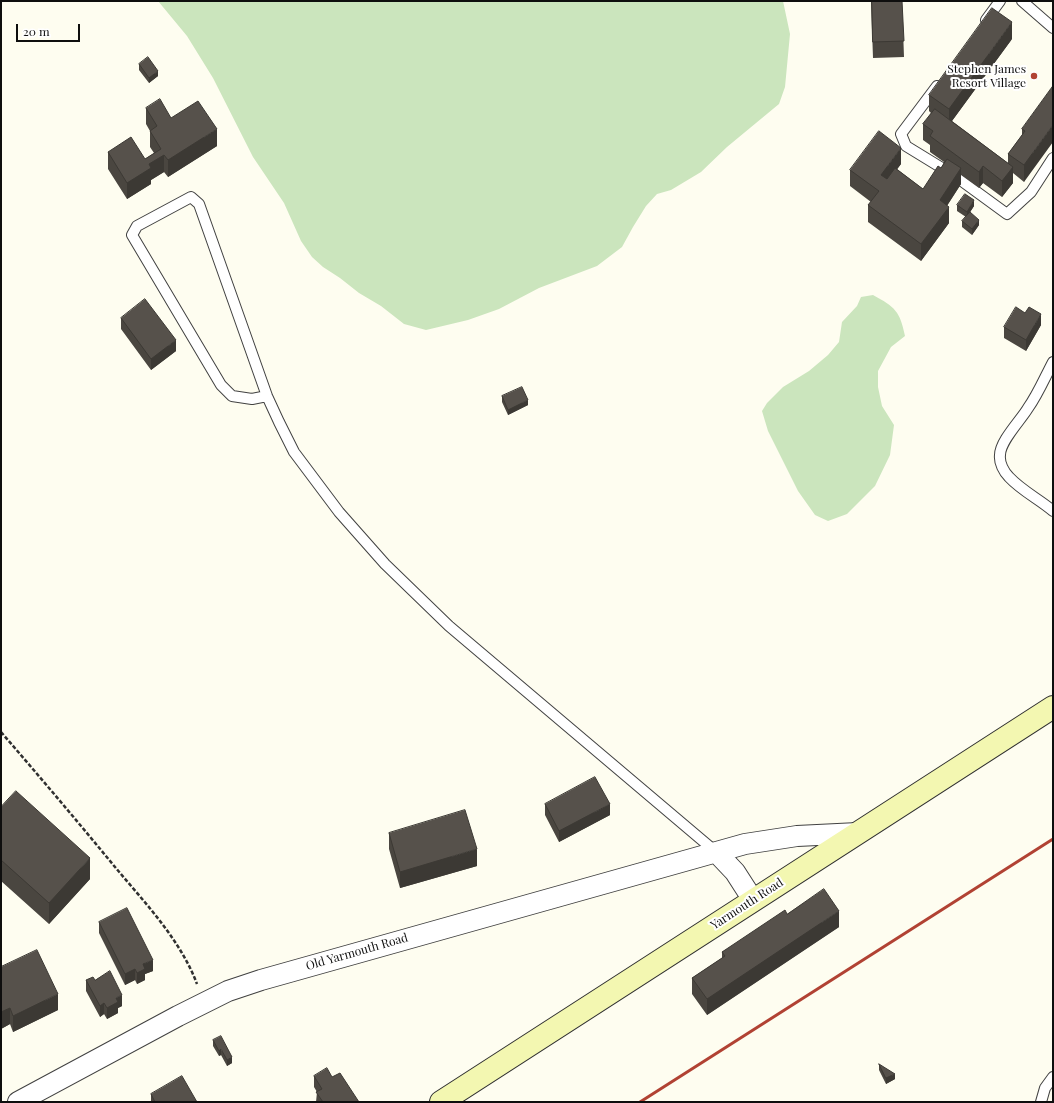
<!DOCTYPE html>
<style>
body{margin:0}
#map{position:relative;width:1054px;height:1103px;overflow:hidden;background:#fefdf0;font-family:"Playfair Display",serif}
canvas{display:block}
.frame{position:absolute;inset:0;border:2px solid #0e0e0e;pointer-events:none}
.scale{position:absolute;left:16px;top:24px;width:64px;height:18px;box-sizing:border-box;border:2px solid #0e0e0e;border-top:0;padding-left:5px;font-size:12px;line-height:14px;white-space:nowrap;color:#0e0e0e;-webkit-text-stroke:3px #fff;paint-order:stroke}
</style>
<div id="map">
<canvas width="1054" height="1103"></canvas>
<div class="frame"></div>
<div class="scale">20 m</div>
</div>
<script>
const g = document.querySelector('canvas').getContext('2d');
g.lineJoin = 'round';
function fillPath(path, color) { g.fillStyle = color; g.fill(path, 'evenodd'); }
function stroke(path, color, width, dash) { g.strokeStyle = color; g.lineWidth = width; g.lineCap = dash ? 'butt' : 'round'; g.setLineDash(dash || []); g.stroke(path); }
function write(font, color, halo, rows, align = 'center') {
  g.font = font + ' "Playfair Display",serif'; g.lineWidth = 4; g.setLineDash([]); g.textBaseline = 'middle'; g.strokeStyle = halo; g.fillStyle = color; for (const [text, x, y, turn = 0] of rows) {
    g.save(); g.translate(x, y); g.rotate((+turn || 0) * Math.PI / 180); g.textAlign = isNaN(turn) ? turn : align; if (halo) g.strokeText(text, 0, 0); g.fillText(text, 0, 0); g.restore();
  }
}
const green = new Path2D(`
 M 158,1 L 783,1 L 790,34 L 785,87 L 779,104 L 727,147 L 701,172 L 671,190 L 657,194 L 646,206 L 633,227 L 622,247 L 597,266 L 539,288 L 499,309 L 468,320 L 426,330 L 404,324 L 381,306 L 359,293 L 340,278 L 323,267 L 312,257 L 301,241 L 284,203 L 253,157 L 213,78 L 187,36 Z
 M 873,295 C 895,307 900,311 905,336 L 891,347 L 878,371 L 878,387 L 882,406 L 894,425 L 890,455 L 875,486 L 847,514 L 828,521 L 815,515 L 798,491 L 768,431 L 762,411 L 767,403 L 783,387 L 809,371 L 828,355 L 839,342 L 842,322 L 857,306 L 861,297 Z`);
const path = new Path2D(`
 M 1,732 C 40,777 78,822 115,867 C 145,903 180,939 197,984`);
const service = new Path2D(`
 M 1022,1 L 1053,28
 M 986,20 L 1000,1
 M 937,86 L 901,134 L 906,146 L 955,176 L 1007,214 L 1031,192 L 1053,158
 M 1053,362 C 1045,377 1038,394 1028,408 C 1021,420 1000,441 1000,455 C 999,463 1004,472 1009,477 C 1022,491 1039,499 1053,511
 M 267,396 L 252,399 L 232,396 L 221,385 L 132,235 L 137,226 L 191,197 L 199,204 L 267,396 L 279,422 L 294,452 L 339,512 L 385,564 L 449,626 L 716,852
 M 1041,1102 L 1045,1088 L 1053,1077`);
const minor = new Path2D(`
 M 716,852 L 735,872 L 753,900
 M 18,1102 L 178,1016 L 228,991 L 261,980 L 745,844 L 797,836 L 858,833`);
const secondary = new Path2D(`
 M 441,1102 L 1053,707`);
const rail = new Path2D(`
 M 640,1102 L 1053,839`);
const wall = new Path2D(`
 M 871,1 L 902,1 L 904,57 L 873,58 Z
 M 1012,39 L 952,121 L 1008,163 L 1008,154 L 1022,135 L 1022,129 L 1053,86 L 1024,182 L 1013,173 L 1013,183 L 1002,197 L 983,183 L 979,188 L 961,175 L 961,184 L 947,206 L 949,223 L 921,261 L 868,222 L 868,205 L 871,202 L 850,186 L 850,170 L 901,164 L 897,169 L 923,189 L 941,168 L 944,162 L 930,152 L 930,145 L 923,140 L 923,124 L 931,113 L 929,111 L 929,95 Z
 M 139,64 L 158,76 L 149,83 L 139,70 Z
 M 146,108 L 171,118 L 217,146 L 168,177 L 164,172 L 151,180 L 151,184 L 127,199 L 108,169 L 108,152 L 145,159 L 154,153 L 150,147 L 150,131 L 146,124 Z
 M 957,205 L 974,206 L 970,212 L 979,225 L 972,235 L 962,227 L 962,221 L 966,217 L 957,211 Z
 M 121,318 L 176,351 L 151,370 L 121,329 Z
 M 1041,325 L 1026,351 L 1004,338 L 1004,327 Z
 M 502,396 L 528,405 L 508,415 L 502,402 Z
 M 545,804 L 610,815 L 559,842 L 545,815 Z
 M 1,807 L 90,879 L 49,924 L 1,881 Z
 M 389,833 L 477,866 L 400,888 L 389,849 Z
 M 787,914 L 839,927 L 707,1015 L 692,994 L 692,978 L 722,958 L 722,952 Z
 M 99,922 L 153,971 L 145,974 L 145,980 L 137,984 L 135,980 L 125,985 L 99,933 Z
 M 1,967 L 58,1010 L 13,1032 L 10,1024 L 1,1029 Z
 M 86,980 L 95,980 L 122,1006 L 118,1008 L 118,1013 L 107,1019 L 104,1014 L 100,1017 L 86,991 Z
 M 213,1040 L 232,1063 L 227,1066 L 221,1055 L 219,1056 L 213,1046 Z
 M 879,1064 L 895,1079 L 886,1084 L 879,1070 Z
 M 314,1076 L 332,1077 L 359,1102 L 316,1102 L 317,1092 L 314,1087 Z
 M 151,1094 L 197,1102 L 151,1102 Z`);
const shadedWall = new Path2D(`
 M 1012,22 L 1012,39 L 949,125 L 949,109 Z
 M 158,71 L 158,76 L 149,83 L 149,78 Z
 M 1053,125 L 1053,142 L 1024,182 L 1024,165 Z
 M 217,129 L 217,146 L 168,177 L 168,160 Z
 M 901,148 L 901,164 L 881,191 L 881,175 Z
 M 164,155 L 164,172 L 151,180 L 151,184 L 127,199 L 127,183 L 149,164 Z
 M 983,166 L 983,183 L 979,188 L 979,172 Z
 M 1013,167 L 1013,183 L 1002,197 L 1002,181 Z
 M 961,168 L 961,184 L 940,216 L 940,200 Z
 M 974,200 L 974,206 L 967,217 L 967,212 Z
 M 949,207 L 949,223 L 921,261 L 921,244 Z
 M 979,220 L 979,225 L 972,235 L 972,229 Z
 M 1041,314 L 1041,325 L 1026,351 L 1026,340 Z
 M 176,340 L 176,351 L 151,370 L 151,359 Z
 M 528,400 L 528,405 L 508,415 L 508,410 Z
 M 610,804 L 610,815 L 559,842 L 559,831 Z
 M 477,849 L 477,866 L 400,888 L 400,872 Z
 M 90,858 L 90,879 L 49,924 L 49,903 Z
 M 839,911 L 839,927 L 707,1015 L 707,999 Z
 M 153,960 L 153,971 L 145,974 L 145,980 L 137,984 L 137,973 L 143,964 Z
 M 135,969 L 135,980 L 125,985 L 125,974 Z
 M 58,994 L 58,1010 L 13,1032 L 13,1016 Z
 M 122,995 L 122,1006 L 118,1008 L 118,1013 L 107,1019 L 107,1008 L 116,998 Z
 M 104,1003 L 104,1014 L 100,1017 L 100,1006 Z
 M 10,1008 L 10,1024 L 1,1029 L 1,1012 Z
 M 221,1049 L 221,1055 L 219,1056 L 219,1051 Z
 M 232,1057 L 232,1063 L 227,1066 L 227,1060 Z
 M 895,1074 L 895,1079 L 886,1084 L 886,1078 Z`);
const building = new Path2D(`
 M 872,1 L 902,1 L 904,41 L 873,42 Z
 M 992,8 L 1012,22 L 949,109 L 929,95 Z
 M 148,57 L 158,71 L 149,78 L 139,64 Z
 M 1053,86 L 1053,125 L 1024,165 L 1008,154 L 1025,131 L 1022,129 Z
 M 160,99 L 171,118 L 198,101 L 217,129 L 168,160 L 164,155 L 149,164 L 151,168 L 127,183 L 108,152 L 131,137 L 145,159 L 161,149 L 150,131 L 157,126 L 146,108 Z
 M 935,109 L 1013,167 L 1002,181 L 983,166 L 979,172 L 930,136 L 933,131 L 923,124 Z
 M 879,131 L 901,148 L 881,175 L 887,179 L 895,168 L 923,189 L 938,166 L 941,168 L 947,159 L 961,168 L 940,200 L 949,207 L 921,244 L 868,205 L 879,191 L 850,170 Z
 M 965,194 L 974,200 L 967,212 L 957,205 Z
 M 970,212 L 979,220 L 972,229 L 962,221 Z
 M 145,299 L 176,340 L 151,359 L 121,318 Z
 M 1016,307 L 1025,313 L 1029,307 L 1041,314 L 1026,340 L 1004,327 Z
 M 522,387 L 528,400 L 508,410 L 502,396 Z
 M 595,777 L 610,804 L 559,831 L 545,804 Z
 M 16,791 L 90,858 L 49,903 L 1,860 L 1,807 Z
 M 465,810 L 477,849 L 400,872 L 389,833 Z
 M 824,889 L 839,911 L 707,999 L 692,978 L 725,956 L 722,952 L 785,910 L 787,914 Z
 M 127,908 L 153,960 L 143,964 L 145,969 L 137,973 L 135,969 L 125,974 L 99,922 Z
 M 37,950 L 58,994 L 13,1016 L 10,1008 L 1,1012 L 1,967 Z
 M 110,971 L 122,995 L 116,998 L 118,1002 L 107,1008 L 104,1003 L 100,1006 L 86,980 L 93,977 L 95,980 Z
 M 221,1036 L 232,1057 L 227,1060 L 221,1049 L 219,1051 L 213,1040 Z
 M 879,1064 L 895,1074 L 886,1078 Z
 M 327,1068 L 332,1077 L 340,1073 L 359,1102 L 323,1102 L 316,1092 L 322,1089 L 314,1076 Z
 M 182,1076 L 197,1102 L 155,1102 L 151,1094 Z`);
const markers = [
 [1034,76,4,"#b14233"]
];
const poiNames = [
 ["Stephen James",1026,69],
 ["Resort Village",1026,83]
];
const streetNames = [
 ["Yarmouth Road",747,904,-33],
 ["Old Yarmouth Road",357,952,-16]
];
fillPath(green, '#cbe5bd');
stroke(service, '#414141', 12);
stroke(minor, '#414141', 22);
stroke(secondary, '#303030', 24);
stroke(path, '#303030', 2.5, [4, 2]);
stroke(service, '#fff', 10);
stroke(minor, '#fff', 20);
stroke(secondary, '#f3f7b1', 22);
stroke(rail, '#b14233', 3);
fillPath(wall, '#4a4640');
fillPath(shadedWall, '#3c3934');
fillPath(building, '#56514b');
stroke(building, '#3c3934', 1);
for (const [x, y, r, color] of markers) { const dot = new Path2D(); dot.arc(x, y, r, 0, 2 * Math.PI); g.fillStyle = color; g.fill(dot); stroke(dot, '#fff', 1.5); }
write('12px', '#0e0e0e', '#fff', poiNames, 'right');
write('12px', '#0e0e0e', '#fff', streetNames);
</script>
